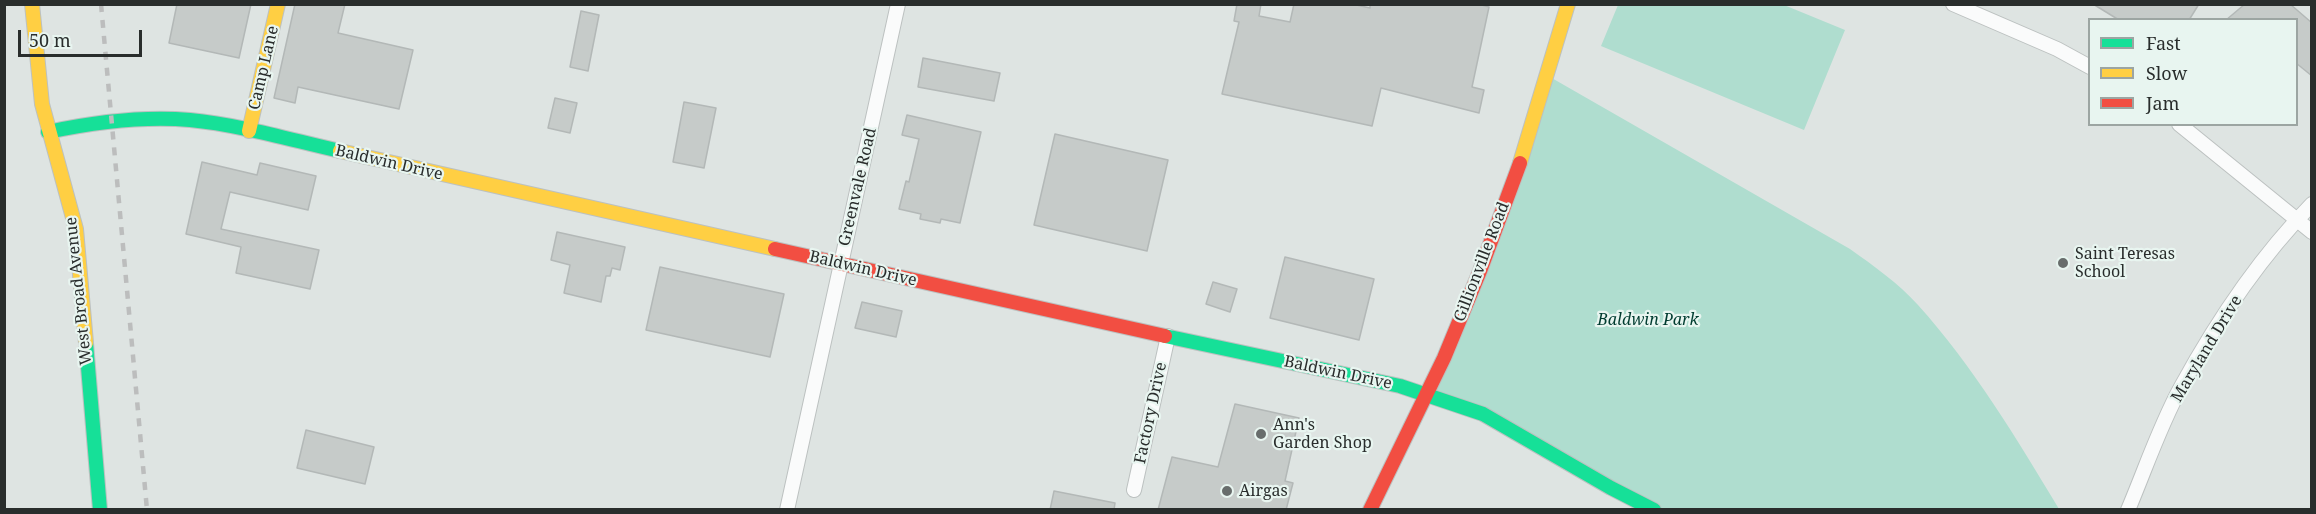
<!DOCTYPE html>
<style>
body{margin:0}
#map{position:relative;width:2316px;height:514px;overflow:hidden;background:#dee4e2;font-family:"Noto Serif",serif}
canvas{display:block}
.frame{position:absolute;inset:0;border:6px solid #292d2c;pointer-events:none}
.legend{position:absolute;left:2088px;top:18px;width:210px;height:108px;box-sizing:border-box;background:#e8f5f0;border:2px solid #9ca5a2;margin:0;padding:8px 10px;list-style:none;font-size:18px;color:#292d2c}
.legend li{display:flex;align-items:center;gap:12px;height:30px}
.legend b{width:30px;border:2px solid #9ca5a2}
.scale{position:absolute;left:18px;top:30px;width:124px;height:27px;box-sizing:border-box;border:3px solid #292d2c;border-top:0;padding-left:8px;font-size:18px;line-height:21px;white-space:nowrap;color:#292d2c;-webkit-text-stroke:4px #e8f5f0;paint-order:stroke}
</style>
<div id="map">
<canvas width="2316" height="514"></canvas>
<div class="frame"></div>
<ul class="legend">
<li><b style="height:8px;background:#16e098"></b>Fast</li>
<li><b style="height:8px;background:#ffcf43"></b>Slow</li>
<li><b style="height:8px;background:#f24e42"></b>Jam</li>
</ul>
<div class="scale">50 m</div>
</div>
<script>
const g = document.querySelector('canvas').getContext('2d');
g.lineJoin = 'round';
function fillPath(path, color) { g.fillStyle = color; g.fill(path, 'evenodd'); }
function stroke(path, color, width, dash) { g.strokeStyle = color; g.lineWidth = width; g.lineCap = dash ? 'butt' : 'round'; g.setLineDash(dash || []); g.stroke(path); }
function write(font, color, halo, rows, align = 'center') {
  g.font = font + ' "Noto Serif",serif'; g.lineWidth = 4.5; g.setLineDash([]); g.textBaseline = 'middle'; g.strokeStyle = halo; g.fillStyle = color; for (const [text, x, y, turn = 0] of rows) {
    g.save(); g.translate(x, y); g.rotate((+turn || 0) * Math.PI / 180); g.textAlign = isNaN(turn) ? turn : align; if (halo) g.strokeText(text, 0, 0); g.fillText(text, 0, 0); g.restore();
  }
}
const green = new Path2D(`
 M 1618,5 L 1784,5 L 1845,30 L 1804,130 L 1601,46 Z
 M 1550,77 L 1850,249 C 1874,266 1898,283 1918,305 C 1973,366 2017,439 2059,509 L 1658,509 L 1430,393 Z`);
const building = new Path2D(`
 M 177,4 L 251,4 L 239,58 L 169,43 Z
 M 295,4 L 345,4 L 338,33 L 413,50 L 399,109 L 298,87 L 295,103 L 274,98 Z
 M 1237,4 L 1261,4 L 1259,16 L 1290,22 L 1294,4 L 1352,4 L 1370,8 L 1370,4 L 1478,4 L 1489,7 L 1472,87 L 1484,90 L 1479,113 L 1381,88 L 1372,126 L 1222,94 L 1239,22 L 1234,21 Z
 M 2093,4 L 2199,4 L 2189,20 L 2119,20 Z
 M 2245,4 L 2290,4 L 2312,23 L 2312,76 L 2296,63 L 2296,20 L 2226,20 Z
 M 581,11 L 599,15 L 588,71 L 570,67 Z
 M 923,58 L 1000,73 L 994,101 L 918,87 Z
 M 555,98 L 577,103 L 570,133 L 548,128 Z
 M 684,102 L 716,108 L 704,168 L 673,162 Z
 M 907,115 L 981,132 L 960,223 L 941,219 L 940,223 L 920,219 L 921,214 L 899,209 L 906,181 L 909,182 L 919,139 L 902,135 Z
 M 1055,134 L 1168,160 L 1147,251 L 1034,225 Z
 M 202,162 L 257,175 L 260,163 L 316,176 L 308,210 L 230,192 L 221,229 L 319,250 L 310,289 L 236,273 L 241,247 L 186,234 Z
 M 557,232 L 625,247 L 620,270 L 612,268 L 610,276 L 606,276 L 601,302 L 564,293 L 570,265 L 551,260 Z
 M 1285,257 L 1374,279 L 1359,340 L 1270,318 Z
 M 660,267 L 784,294 L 770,357 L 646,330 Z
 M 1213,282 L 1237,289 L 1230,312 L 1206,304 Z
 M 862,302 L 902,311 L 896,337 L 855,328 Z
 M 1235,404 L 1299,418 L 1285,481 L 1293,483 L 1286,510 L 1158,510 L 1172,457 L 1218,467 Z
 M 306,430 L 374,447 L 365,484 L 297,468 Z
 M 1054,491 L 1115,503 L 1114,510 L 1050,510 Z`);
const street = new Path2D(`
 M 1953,4 L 2057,49 L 2090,67
 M 2179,124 L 2312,232
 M 1134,490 L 1168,336
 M 787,510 L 898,4
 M 2128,510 C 2145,470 2160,425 2181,387 C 2217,321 2260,257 2312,204`);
const fast = new Path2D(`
 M 48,132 C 95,122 142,116 190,120 C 241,125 291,140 340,151
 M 1165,336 L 1400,386 L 1483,414 L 1611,488 L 1654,510
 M 86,343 L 100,510`);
const slow = new Path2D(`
 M 32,4 L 42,104 L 76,229 L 86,343
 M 249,131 L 278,4
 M 340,151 L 775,249
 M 1520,163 L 1568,4`);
const jam = new Path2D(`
 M 775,249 L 1165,336
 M 1370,510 L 1444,358 L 1480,271 L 1520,163`);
const rail = new Path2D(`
 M 101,4 L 147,510`);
const markers = [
 [2063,263,6,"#686d6c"],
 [1261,434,6,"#686d6c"],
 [1227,491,6,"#686d6c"]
];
const streetNames = [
 ["Camp Lane",264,68,-77],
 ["Baldwin Drive",389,163,13],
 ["Greenvale Road",858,187,-77],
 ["Gillionville Road",1482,262,-69],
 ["Baldwin Drive",863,269,13],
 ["West Broad Avenue",79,291,-96],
 ["Maryland Drive",2207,349,-59],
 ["Baldwin Drive",1338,373,12],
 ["Factory Drive",1151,413,-78]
];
const poiNames = [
 ["Saint Teresas",2075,254],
 ["School",2075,272],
 ["Ann's",1273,425],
 ["Garden Shop",1273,443],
 ["Airgas",1239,491]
];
const parkNames = [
 ["Baldwin Park",1648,320]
];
fillPath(green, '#afddcf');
fillPath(building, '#c6cbc9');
stroke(building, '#b3b8b7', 1.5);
stroke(street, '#bcc1c0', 16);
stroke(fast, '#bcc1c0', 16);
stroke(slow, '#bcc1c0', 16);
stroke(jam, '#bcc1c0', 16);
stroke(street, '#fafbfb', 14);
stroke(fast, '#16e098', 14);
stroke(slow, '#ffcf43', 14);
stroke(jam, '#f24e42', 14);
stroke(rail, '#bcbdbd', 4.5, [8, 8]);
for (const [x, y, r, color] of markers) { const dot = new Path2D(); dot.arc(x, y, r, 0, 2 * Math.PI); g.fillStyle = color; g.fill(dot); stroke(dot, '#e8f5f0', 2); }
write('16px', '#292d2c', '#e8f5f0', streetNames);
write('16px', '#292d2c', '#e8f5f0', poiNames, 'left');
write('italic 16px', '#003c30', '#e8f5f0', parkNames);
</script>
